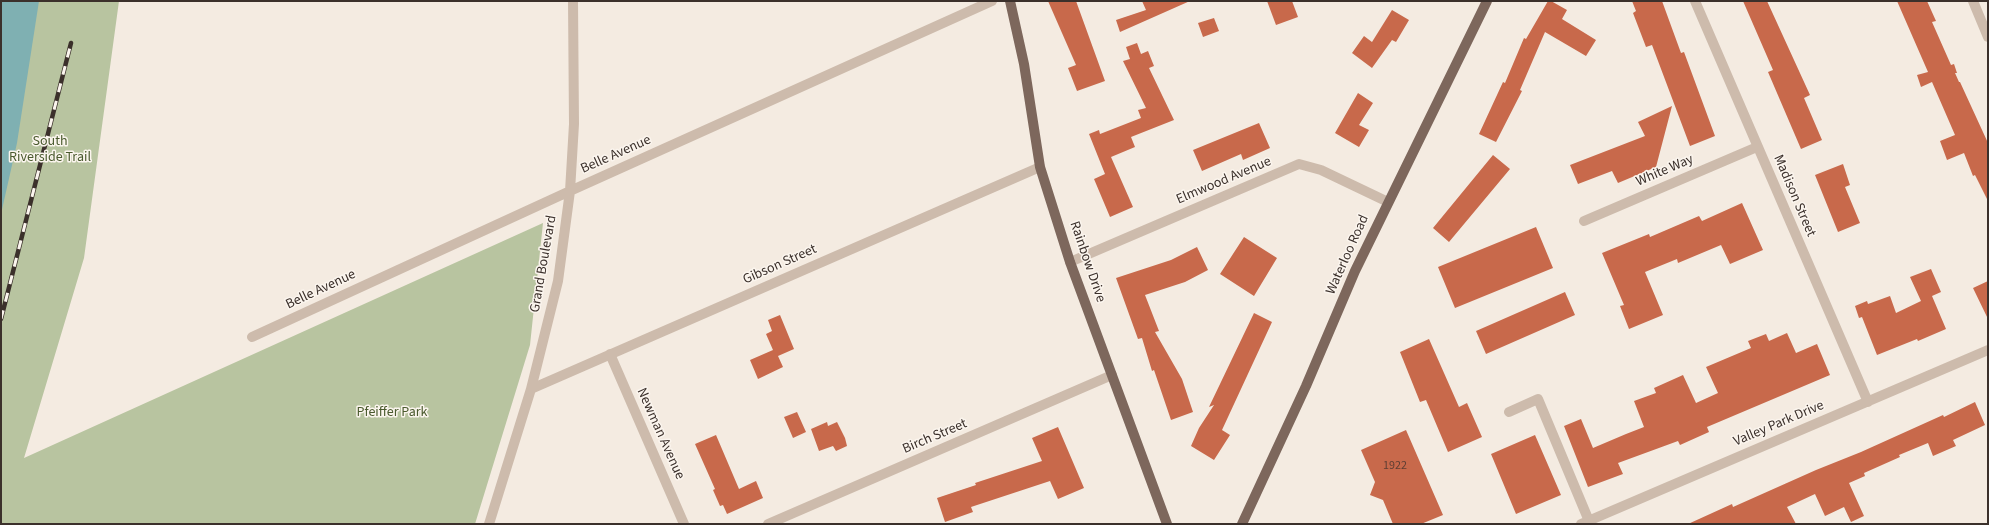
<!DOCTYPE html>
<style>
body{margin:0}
#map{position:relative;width:1989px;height:525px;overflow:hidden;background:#f4ebe1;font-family:"Source Sans 3",sans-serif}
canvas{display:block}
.frame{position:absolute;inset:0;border:2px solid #3b302b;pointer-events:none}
</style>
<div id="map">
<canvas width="1989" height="525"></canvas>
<div class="frame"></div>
</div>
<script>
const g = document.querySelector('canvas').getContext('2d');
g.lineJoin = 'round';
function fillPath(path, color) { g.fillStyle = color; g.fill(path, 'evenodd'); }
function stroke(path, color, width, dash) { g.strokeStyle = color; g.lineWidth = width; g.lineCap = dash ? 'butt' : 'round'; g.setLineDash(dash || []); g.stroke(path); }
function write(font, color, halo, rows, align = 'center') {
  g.font = font + ' "Source Sans 3",sans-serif'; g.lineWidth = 3; g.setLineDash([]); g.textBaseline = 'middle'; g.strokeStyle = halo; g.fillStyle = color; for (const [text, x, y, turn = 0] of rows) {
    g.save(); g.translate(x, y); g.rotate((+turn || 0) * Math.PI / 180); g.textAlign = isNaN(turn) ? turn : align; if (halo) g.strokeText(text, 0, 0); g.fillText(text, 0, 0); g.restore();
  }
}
const green = new Path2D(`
 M 34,1 L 119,1 L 84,258 L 24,458 L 543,223 L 530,345 L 475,524 L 1,524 L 1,147 Z`);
const water = new Path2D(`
 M 1,1 L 39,1 L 17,143 L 1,214 Z`);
const building = new Path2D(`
 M 1048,1 L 1076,1 L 1105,81 L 1077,91 L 1068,68 L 1076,65 Z
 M 1142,1 L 1190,1 L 1120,32 L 1116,20 L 1146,10 Z
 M 1267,1 L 1292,1 L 1298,17 L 1276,25 Z
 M 1548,1 L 1551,1 L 1567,10 L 1562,19 L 1596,40 L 1586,56 L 1545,32 L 1520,90 L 1522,91 L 1496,142 L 1479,134 L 1503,82 L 1505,83 L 1524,38 L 1526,39 Z
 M 1632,1 L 1662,1 L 1681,53 L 1684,52 L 1715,136 L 1690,146 L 1652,45 L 1646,47 L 1633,13 L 1636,11 Z
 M 1743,1 L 1767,1 L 1810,95 L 1804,98 L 1822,140 L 1801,149 L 1768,72 L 1773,70 Z
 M 1897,1 L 1927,1 L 1936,21 L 1932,22 L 1951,65 L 1954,64 L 1957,73 L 1955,73 L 1959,82 L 1960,82 L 1988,143 L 1988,201 L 1975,175 L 1973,176 L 1964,153 L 1947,160 L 1940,141 L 1955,135 L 1932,82 L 1921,87 L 1917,75 L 1928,72 Z
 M 1392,10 L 1409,20 L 1396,42 L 1392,40 L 1372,68 L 1352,53 L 1364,36 L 1372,42 Z
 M 1214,18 L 1219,31 L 1203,37 L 1198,23 Z
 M 1137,43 L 1141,54 L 1148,51 L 1154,66 L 1149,68 L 1174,120 L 1131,137 L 1135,147 L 1111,157 L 1133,207 L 1110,217 L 1094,179 L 1105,174 L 1089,134 L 1099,130 L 1100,134 L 1141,118 L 1138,110 L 1146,108 L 1123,61 L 1130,59 L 1126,47 Z
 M 1358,93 L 1373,103 L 1359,125 L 1369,130 L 1359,147 L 1335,133 Z
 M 1672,106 L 1656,167 L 1618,183 L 1612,171 L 1578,184 L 1570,165 L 1645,136 L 1638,122 Z
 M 1259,123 L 1270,148 L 1243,160 L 1241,154 L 1202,171 L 1193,150 Z
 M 1493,155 L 1510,169 L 1449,242 L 1433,228 Z
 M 1843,164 L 1850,185 L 1845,187 L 1860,223 L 1838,232 L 1815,175 Z
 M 1742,203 L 1763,250 L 1730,264 L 1721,245 L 1678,263 L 1677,259 L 1645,272 L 1663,315 L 1629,329 L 1620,306 L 1624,305 L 1602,253 L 1649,234 L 1650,237 L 1699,216 L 1702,221 Z
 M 1536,227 L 1553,268 L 1455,308 L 1438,267 Z
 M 1244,237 L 1277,258 L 1254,296 L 1220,274 Z
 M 1197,247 L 1208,270 L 1185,282 L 1145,295 L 1159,331 L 1155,332 L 1182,379 L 1193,412 L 1171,420 L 1154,370 L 1152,371 L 1142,338 L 1138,339 L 1116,278 L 1171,260 Z
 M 1931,269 L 1941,292 L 1932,296 L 1946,329 L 1918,341 L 1917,339 L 1877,355 L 1862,317 L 1859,318 L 1855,306 L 1867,301 L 1868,304 L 1890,296 L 1896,313 L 1921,301 L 1910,277 Z
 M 1988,281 L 1988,319 L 1973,288 Z
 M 1565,292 L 1575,315 L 1486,354 L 1476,331 Z
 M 1254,313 L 1272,322 L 1222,430 L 1230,435 L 1214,460 L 1191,446 L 1199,428 L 1214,405 L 1209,407 Z
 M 780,315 L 794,349 L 778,356 L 783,367 L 758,379 L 750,360 L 773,350 L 766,334 L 772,331 L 768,320 Z
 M 1787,333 L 1796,353 L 1817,344 L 1830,375 L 1707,427 L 1709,432 L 1680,445 L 1678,441 L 1618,463 L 1623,474 L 1588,487 L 1564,426 L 1581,419 L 1593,448 L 1626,434 L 1644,427 L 1634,401 L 1656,393 L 1654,388 L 1683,375 L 1696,403 L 1718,393 L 1706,367 L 1751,348 L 1748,341 L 1766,334 L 1769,341 Z
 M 1429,339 L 1459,407 L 1467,403 L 1482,437 L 1448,452 L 1426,400 L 1420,402 L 1400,352 Z
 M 1975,402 L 1985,425 L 1953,440 L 1956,446 L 1933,456 L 1928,443 L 1899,455 L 1900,457 L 1864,473 L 1865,476 L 1849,483 L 1864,516 L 1851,522 L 1844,507 L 1825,516 L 1815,494 L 1787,507 L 1796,524 L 1688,524 L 1732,504 L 1733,507 L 1816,470 L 1861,452 L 1943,415 L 1944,417 Z
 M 797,412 L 806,432 L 793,438 L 784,417 Z
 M 827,422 L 828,426 L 837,422 L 845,438 L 847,446 L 836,451 L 833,446 L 819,451 L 811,429 Z
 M 1058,427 L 1084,488 L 1058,499 L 1050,481 L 971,507 L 973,512 L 945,522 L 937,498 L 976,485 L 975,483 L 1042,461 L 1032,438 Z
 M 1406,430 L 1443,515 L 1421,524 L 1393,524 L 1383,500 L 1370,495 L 1375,482 L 1361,450 Z
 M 716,435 L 739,489 L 756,481 L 763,498 L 727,514 L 723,505 L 720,506 L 713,490 L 715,489 L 695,444 Z
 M 1535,435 L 1561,495 L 1516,514 L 1491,454 Z`);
const minor = new Path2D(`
 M 1695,1 L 1868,402
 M 1973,1 L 1988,37
 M 1584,221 L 1757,147
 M 1070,262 L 1299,164 L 1321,170 L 1388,202
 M 252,337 L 570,191 L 992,1
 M 610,354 L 684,524
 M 531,389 L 1040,167
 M 1509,412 L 1538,399 L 1589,521
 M 489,524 L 531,389 L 558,281 L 570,191 L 574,124 L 573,1
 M 768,524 L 1112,375
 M 1581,524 L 1988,350`);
const major = new Path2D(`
 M 1010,1 L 1024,64 L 1040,167 L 1070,262 L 1167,524
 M 1242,524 L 1306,386 L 1355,271 L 1487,1`);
const rail = new Path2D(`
 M 1,319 L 71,43`);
const numberNames = [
 ["1922",1395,466]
];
const parkNames = [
 ["South",50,142],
 ["Riverside Trail",50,158],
 ["Pfeiffer Park",392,413]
];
const streetNames = [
 ["Belle Avenue",616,155,-24],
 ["White Way",1665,171,-23],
 ["Elmwood Avenue",1224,181,-23],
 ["Madison Street",1794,196,67],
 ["Waterloo Road",1348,255,-66],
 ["Rainbow Drive",1087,262,71],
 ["Grand Boulevard",544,264,-80],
 ["Gibson Street",780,265,-24],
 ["Belle Avenue",321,290,-25],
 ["Valley Park Drive",1779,424,-23],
 ["Newman Avenue",660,434,66],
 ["Birch Street",935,437,-23]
];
fillPath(green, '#b8c4a0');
fillPath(water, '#7fb0b2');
fillPath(building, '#c8694b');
stroke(minor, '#cdbbac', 10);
stroke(major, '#7d675c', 10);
stroke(rail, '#3b302b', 4.5);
stroke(rail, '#fbf5ee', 3, [9]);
write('12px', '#5e3e33', null, numberNames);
write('14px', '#4a5a2e', '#fbf5ee', parkNames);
write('14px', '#3b302b', '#fbf5ee', streetNames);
</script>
